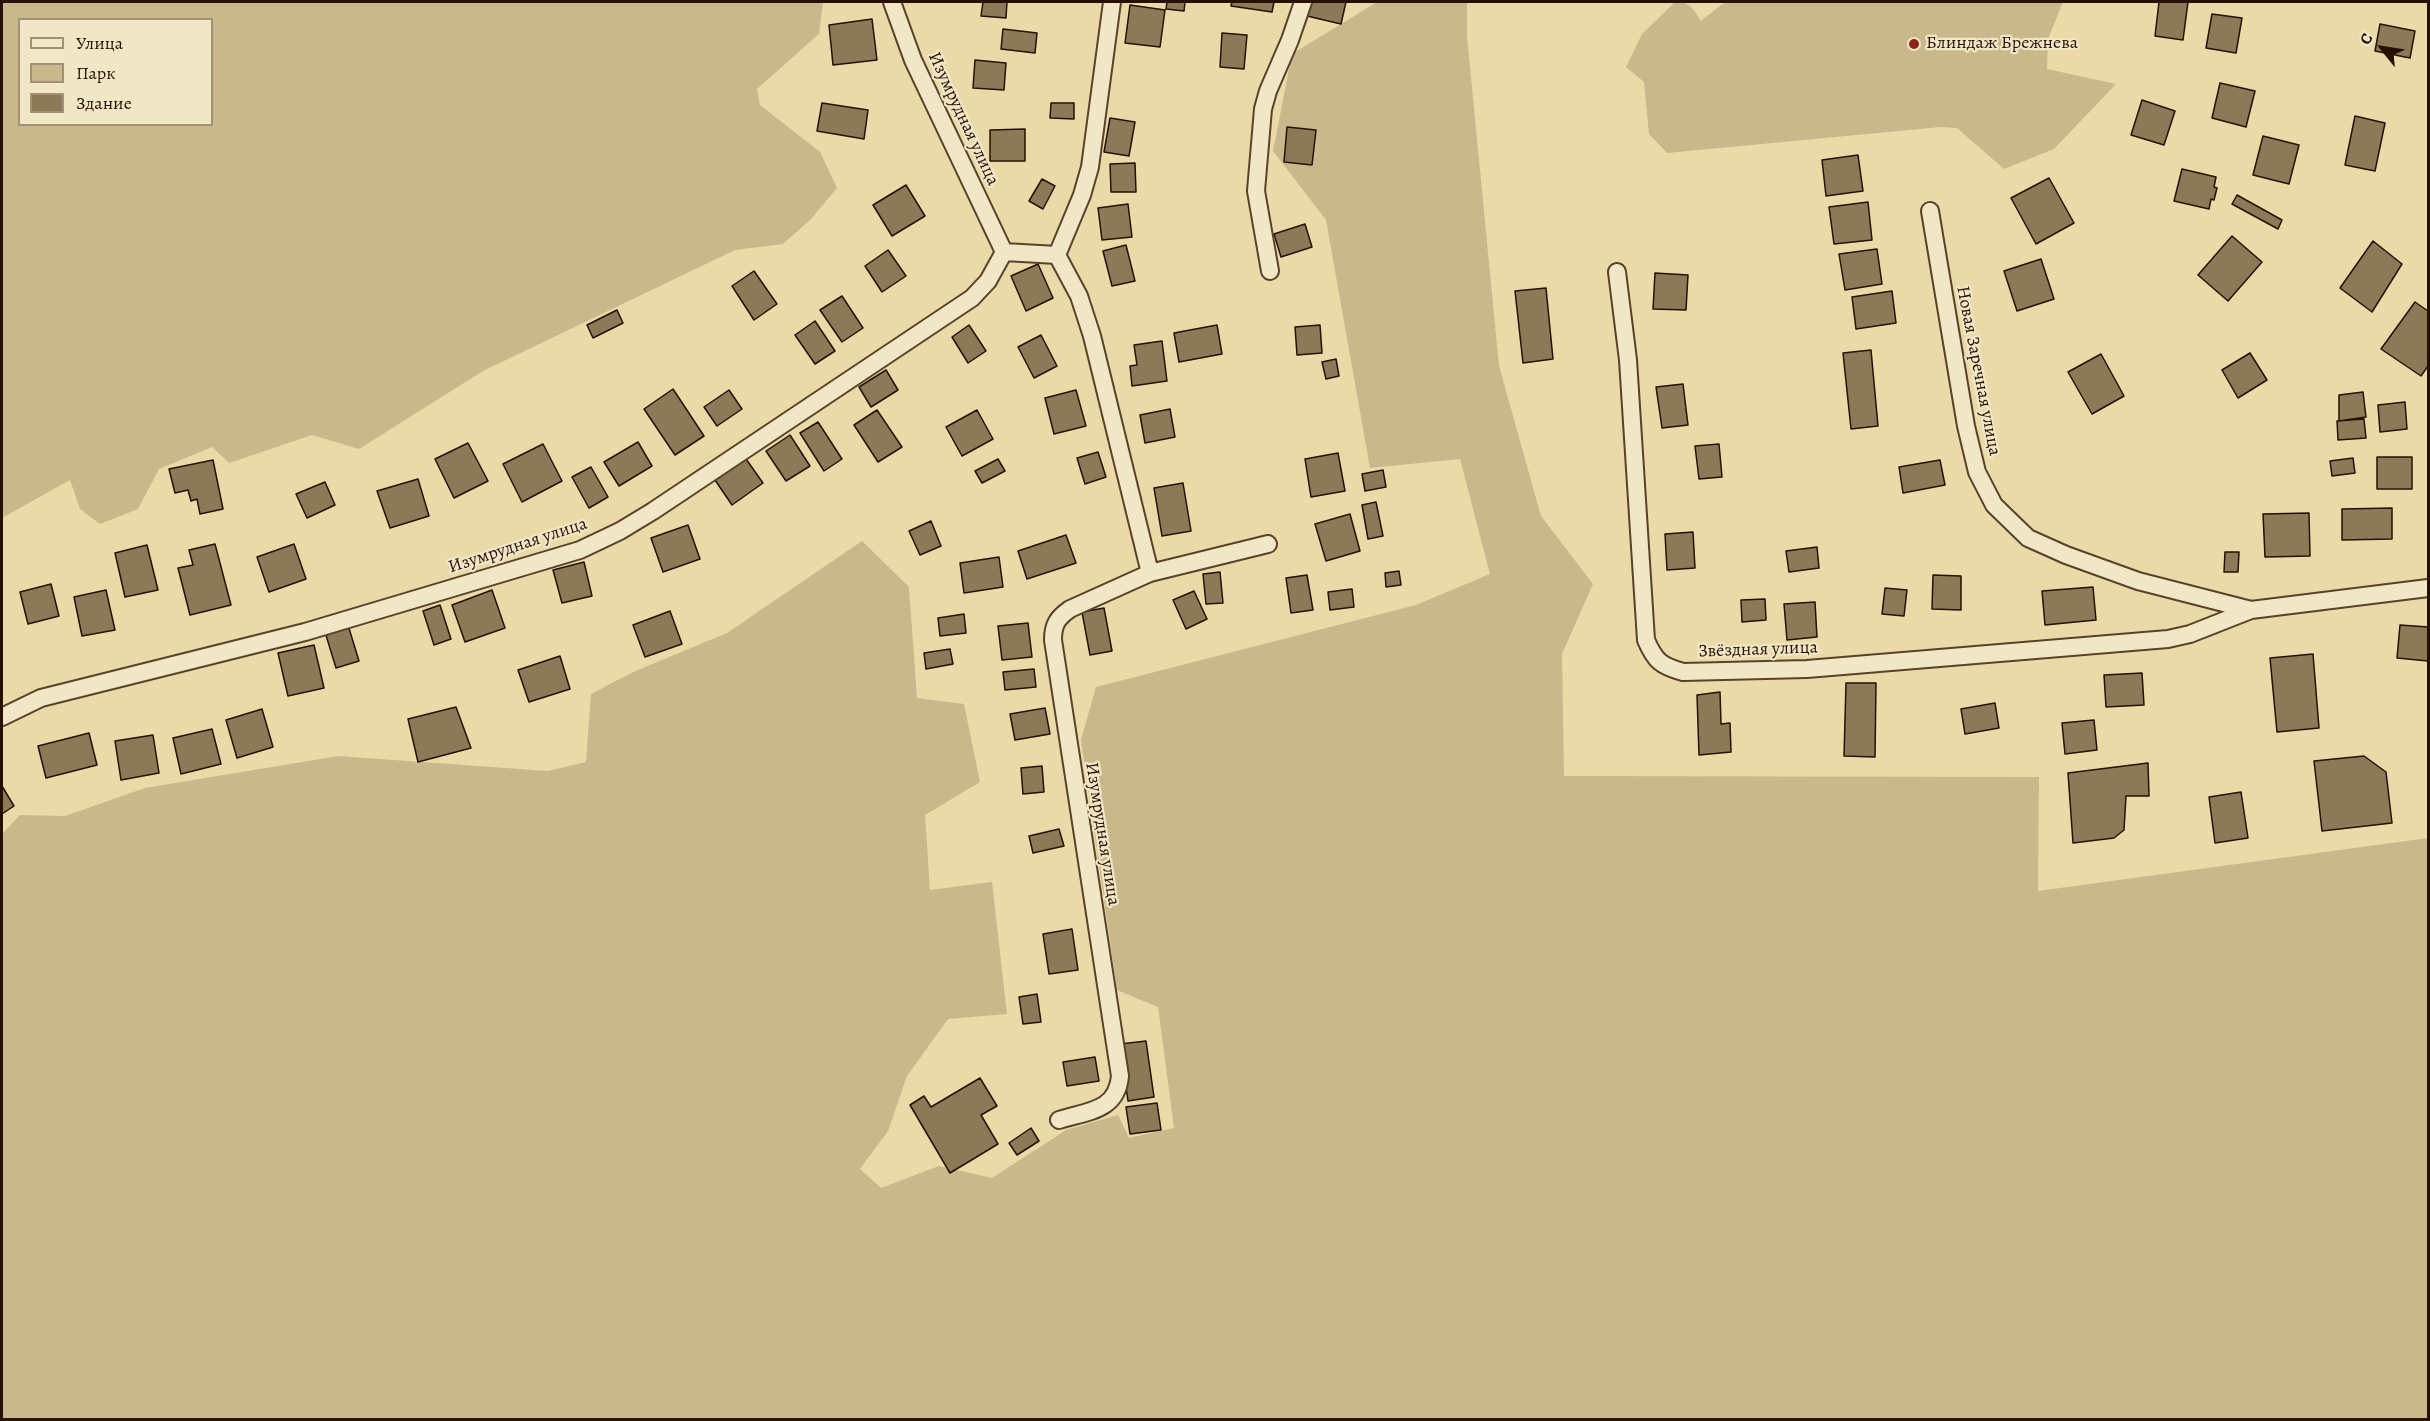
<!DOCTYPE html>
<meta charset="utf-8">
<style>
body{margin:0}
#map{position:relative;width:2430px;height:1421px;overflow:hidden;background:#eadaa7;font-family:Alegreya,serif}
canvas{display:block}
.frame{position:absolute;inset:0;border:3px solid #271001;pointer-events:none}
.legend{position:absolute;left:18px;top:18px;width:195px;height:108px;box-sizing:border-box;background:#f1e7c6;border:2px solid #a09177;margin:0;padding:8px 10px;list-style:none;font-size:18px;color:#271001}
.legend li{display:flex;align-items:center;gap:12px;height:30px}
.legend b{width:30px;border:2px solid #a09177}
.north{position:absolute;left:2352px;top:18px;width:60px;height:60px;-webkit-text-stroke:4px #f1e7c6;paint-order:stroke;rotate:300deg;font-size:16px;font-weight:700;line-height:24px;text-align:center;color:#271001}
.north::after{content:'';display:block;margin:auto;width:21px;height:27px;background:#271001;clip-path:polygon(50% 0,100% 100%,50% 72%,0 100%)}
</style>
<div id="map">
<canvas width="2430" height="1421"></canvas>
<div class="frame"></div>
<ul class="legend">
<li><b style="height:8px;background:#f1e7c6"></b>Улица</li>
<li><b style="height:16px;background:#c9b88b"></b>Парк</li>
<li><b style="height:16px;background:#8c7957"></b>Здание</li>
</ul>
<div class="north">С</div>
</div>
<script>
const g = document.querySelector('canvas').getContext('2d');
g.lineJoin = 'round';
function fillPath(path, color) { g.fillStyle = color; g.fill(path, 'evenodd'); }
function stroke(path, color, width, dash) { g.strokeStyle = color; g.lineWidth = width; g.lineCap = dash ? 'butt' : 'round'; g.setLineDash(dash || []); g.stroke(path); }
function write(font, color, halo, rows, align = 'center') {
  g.font = font + ' Alegreya,serif'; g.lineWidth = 4.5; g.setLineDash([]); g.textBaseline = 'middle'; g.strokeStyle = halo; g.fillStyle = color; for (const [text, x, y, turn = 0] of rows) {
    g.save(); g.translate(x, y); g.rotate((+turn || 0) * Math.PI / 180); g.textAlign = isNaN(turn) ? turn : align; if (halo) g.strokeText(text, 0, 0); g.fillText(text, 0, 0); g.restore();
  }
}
const green = new Path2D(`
 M 2,2 L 823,2 L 819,34 L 757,89 L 760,105 L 820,152 L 837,188 L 811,219 L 783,244 L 735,250 L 483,371 L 359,449 L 312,435 L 229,463 L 212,447 L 159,469 L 138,509 L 100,524 L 80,509 L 70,480 L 2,518 ZM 20,20 L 212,20 L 212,124 L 20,124 Z
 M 1377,2 L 1467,2 L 1467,36 L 1499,366 L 1541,516 L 1593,584 L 1562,654 L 1564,776 L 2039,777 L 2038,891 L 2428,838 L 2428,1419 L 2,1420 L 2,834 L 20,815 L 65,816 L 145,788 L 338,756 L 548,771 L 586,762 L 591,694 L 633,672 L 727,633 L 862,541 L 909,587 L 917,698 L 964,704 L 980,782 L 925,815 L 930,890 L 992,882 L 1007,1014 L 948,1019 L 907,1076 L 888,1131 L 860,1169 L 881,1188 L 939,1166 L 992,1178 L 1066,1130 L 1118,1115 L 1129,1138 L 1174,1128 L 1158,1007 L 1117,990 L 1081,740 L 1096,687 L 1416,605 L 1490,574 L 1460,459 L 1370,468 L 1326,220 L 1273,151 L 1292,54 Z
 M 1675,2 C 1691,2 1693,9 1701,21 L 1725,2 L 2063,2 L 2048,39 L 2047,69 L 2116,84 L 2054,149 L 2004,169 L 1957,128 L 1941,127 L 1667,153 L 1649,134 L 1644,82 L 1626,67 L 1642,34 Z`);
const building = new Path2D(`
 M 983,2 L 1007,2 L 1006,18 L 981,16 Z
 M 1167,2 L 1185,2 L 1184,11 L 1166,9 Z
 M 1232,2 L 1274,2 L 1272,12 L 1231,6 Z
 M 1310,2 L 1346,2 L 1341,24 L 1307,16 Z
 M 2159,2 L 2188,2 L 2183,40 L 2155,36 Z
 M 1130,5 L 1165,10 L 1160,47 L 1125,43 Z
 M 2212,14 L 2242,18 L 2236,53 L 2206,48 Z
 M 872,19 L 877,60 L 833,65 L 829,25 Z
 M 2380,24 L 2415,31 L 2410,58 L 2375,51 Z
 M 1003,29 L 1037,33 L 1035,53 L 1001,49 Z
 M 1222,33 L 1247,35 L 1244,69 L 1220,67 Z
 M 975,60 L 1006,63 L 1004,90 L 973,88 Z
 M 2220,83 L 2255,91 L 2246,127 L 2212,118 Z
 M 2142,100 L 2175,111 L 2164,145 L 2131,135 Z
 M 822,103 L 868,110 L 864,139 L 817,131 Z
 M 1051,103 L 1074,103 L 1074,119 L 1050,118 Z
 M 2355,116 L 2385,123 L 2375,171 L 2345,165 Z
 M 1110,118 L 1135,122 L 1129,156 L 1104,152 Z
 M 1287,127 L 1316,130 L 1312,165 L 1284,162 Z
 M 1025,129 L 1025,161 L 990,161 L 990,130 Z
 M 2263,136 L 2299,145 L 2289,184 L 2253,175 Z
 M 1858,155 L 1863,191 L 1826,196 L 1822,160 Z
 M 1135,163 L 1136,192 L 1111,192 L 1110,164 Z
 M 2182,169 L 2216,177 L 2214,187 L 2217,188 L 2214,200 L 2211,199 L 2209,209 L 2174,201 Z
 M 2049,178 L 2074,223 L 2036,244 L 2011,198 Z
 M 1042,179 L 1055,186 L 1043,209 L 1029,201 Z
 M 906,185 L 925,216 L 892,236 L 873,205 Z
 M 2237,195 L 2282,220 L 2278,229 L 2232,204 Z
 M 1868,202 L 1872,240 L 1834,244 L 1829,207 Z
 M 1128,204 L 1132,237 L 1102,240 L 1098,208 Z
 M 1305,224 L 1312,247 L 1281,257 L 1274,234 Z
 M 2232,236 L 2262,262 L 2228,301 L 2198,275 Z
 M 2373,241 L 2402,264 L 2372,312 L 2340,288 Z
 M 1126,245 L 1135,281 L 1112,286 L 1103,251 Z
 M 1877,249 L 1882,284 L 1845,290 L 1839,254 Z
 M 888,250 L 906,276 L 882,292 L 865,266 Z
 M 2041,259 L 2054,299 L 2017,311 L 2004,271 Z
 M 1038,264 L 1053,298 L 1026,311 L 1011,276 Z
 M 754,271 L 777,304 L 754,320 L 732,286 Z
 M 1655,273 L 1688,275 L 1686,310 L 1653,309 Z
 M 1546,288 L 1553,359 L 1523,363 L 1515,291 Z
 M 1892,291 L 1896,323 L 1856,329 L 1852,297 Z
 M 842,296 L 863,328 L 842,342 L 820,310 Z
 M 2415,302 L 2428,311 L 2428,366 L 2421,376 L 2381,349 Z
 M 617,310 L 623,323 L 593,338 L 587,325 Z
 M 815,321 L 835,351 L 815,364 L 795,335 Z
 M 969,325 L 986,351 L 968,363 L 952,337 Z
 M 1217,325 L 1222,354 L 1179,362 L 1174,333 Z
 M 1320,325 L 1322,353 L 1297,355 L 1295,327 Z
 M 1041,335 L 1057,366 L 1034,378 L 1018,347 Z
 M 1162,341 L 1167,381 L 1132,386 L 1130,366 L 1137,365 L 1134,345 Z
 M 1871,350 L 1878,426 L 1851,429 L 1843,353 Z
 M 2250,353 L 2267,380 L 2238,398 L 2222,370 Z
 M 2101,354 L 2124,396 L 2092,414 L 2068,372 Z
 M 1336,359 L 1339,376 L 1326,379 L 1322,362 Z
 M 886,370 L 898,390 L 871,407 L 859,387 Z
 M 1683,384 L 1688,425 L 1662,428 L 1656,387 Z
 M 673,389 L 704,436 L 675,455 L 644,409 Z
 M 729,390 L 742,409 L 717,426 L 704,407 Z
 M 1076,390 L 1086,426 L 1054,434 L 1045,398 Z
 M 2363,392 L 2366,417 L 2339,421 L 2339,395 Z
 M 2405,402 L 2407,429 L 2380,432 L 2378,405 Z
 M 1170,409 L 1175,437 L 1145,443 L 1140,415 Z
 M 877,410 L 902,447 L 878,462 L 854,425 Z
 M 977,410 L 993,439 L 962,456 L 946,427 Z
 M 2364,419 L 2366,438 L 2338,440 L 2337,421 Z
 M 818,422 L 842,459 L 824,471 L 800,433 Z
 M 790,435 L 810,466 L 786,481 L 766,451 Z
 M 638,442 L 652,466 L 619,486 L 604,462 Z
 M 468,443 L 488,481 L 454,498 L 435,459 Z
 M 543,444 L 562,481 L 522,502 L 503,464 Z
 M 1719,444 L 1722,477 L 1699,479 L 1695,446 Z
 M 1098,452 L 1106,477 L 1085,484 L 1077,458 Z
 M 1338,453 L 1345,491 L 1311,497 L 1305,459 Z
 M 2377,457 L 2412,457 L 2412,489 L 2377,489 Z
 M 2353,458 L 2355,473 L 2332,476 L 2330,461 Z
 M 746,459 L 763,483 L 732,505 L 715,480 Z
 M 998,459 L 1005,471 L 982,483 L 975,471 Z
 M 213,460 L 223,509 L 200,514 L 197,499 L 191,501 L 188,490 L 175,493 L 169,469 Z
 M 1940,460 L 1945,485 L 1903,493 L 1899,467 Z
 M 591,467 L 608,497 L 589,508 L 572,477 Z
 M 1383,470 L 1386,487 L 1365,491 L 1362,474 Z
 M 418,479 L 429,516 L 390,528 L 377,491 Z
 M 325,482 L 335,505 L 307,518 L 296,494 Z
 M 1183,483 L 1191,531 L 1162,536 L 1154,488 Z
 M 1376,502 L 1383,536 L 1368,539 L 1362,505 Z
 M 2392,508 L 2392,539 L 2342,540 L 2342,509 Z
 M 2309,513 L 2310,556 L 2265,557 L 2263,514 Z
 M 1350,514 L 1360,551 L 1326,561 L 1315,524 Z
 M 931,521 L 941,546 L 920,555 L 909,531 Z
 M 688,525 L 700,559 L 663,572 L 651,538 Z
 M 1693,532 L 1695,568 L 1667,570 L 1665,534 Z
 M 1066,535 L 1076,563 L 1027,579 L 1018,551 Z
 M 215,544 L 231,605 L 190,615 L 178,568 L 193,565 L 189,550 Z
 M 294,544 L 306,579 L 269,592 L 257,557 Z
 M 147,545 L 158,590 L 125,597 L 115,553 Z
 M 1817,547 L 1819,568 L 1789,572 L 1786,551 Z
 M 2225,552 L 2239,552 L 2238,572 L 2224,572 Z
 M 999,557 L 1003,587 L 964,593 L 960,563 Z
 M 584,562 L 592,596 L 562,603 L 553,570 Z
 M 1399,571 L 1401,585 L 1386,587 L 1385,573 Z
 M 1220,572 L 1223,603 L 1206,604 L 1203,574 Z
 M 1307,575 L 1313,610 L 1291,613 L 1286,578 Z
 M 1933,575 L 1961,576 L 1961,610 L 1932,609 Z
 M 51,584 L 59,616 L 28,624 L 20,592 Z
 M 2093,587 L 2096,620 L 2045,625 L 2042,591 Z
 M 1885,588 L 1907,590 L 1904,616 L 1882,614 Z
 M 1352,589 L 1354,607 L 1330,610 L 1328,592 Z
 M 106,590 L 115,630 L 82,636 L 74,597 Z
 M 492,590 L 505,628 L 465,642 L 452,605 Z
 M 1194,591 L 1207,619 L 1186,629 L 1173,600 Z
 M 1765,599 L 1766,620 L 1742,622 L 1741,600 Z
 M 1815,602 L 1817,637 L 1787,640 L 1784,604 Z
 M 440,605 L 451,639 L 434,645 L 423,611 Z
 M 1104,608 L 1112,651 L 1090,655 L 1082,612 Z
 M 670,611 L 682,644 L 645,657 L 633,625 Z
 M 964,614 L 966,633 L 940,636 L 938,618 Z
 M 1028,623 L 1032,657 L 1002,660 L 998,626 Z
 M 348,625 L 359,661 L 336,668 L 325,632 Z
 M 2400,625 L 2428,627 L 2428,661 L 2397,658 Z
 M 314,645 L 324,688 L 288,696 L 278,653 Z
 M 950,649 L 953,664 L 926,669 L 924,653 Z
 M 2313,654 L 2319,728 L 2277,732 L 2270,658 Z
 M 560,656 L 570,689 L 529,702 L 518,670 Z
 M 1034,669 L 1036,687 L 1005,690 L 1003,672 Z
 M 2142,673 L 2144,705 L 2106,707 L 2104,675 Z
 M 1846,683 L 1876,683 L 1875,757 L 1844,756 Z
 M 1720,692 L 1721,724 L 1730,723 L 1731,752 L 1699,755 L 1697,695 Z
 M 1995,703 L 1999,728 L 1965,734 L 1961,709 Z
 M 456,707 L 471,748 L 418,762 L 408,719 Z
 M 1045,708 L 1050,734 L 1015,740 L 1010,714 Z
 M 262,709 L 273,747 L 237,758 L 226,720 Z
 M 2094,720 L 2097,750 L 2065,754 L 2062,723 Z
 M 212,729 L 221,764 L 181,774 L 173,738 Z
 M 89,733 L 97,765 L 46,778 L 38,746 Z
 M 153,735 L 159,773 L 121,780 L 115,741 Z
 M 2364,756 L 2386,772 L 2392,823 L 2322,831 L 2314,761 Z
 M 2148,763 L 2149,796 L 2126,796 L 2124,830 L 2114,838 L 2073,843 L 2068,773 Z
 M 1042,766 L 1044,792 L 1023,794 L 1021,768 Z
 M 2,786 L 14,806 L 2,814 Z
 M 2241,792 L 2248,838 L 2215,843 L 2209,797 Z
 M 1059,829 L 1064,846 L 1033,853 L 1029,836 Z
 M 1072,929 L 1078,970 L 1049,974 L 1043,934 Z
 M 1037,994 L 1041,1022 L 1023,1024 L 1019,997 Z
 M 1146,1041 L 1154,1097 L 1128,1101 L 1120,1044 Z
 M 1095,1057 L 1099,1081 L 1067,1086 L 1063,1062 Z
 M 980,1078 L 997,1106 L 981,1115 L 998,1144 L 950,1173 L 910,1105 L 924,1096 L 931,1107 Z
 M 1157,1103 L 1161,1130 L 1130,1134 L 1126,1107 Z
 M 1031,1128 L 1039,1141 L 1017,1155 L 1009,1143 Z`);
const minor = new Path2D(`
 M 892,2 L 913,60 L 1004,252
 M 1112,2 L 1090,167 L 1082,195 L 1057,255 L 1079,296 L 1092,336 L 1150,573
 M 1930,211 L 1966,426 L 1977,472 L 1994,505 L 2028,538 L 2066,555 L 2138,581 L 2251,610 L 2428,588
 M 1270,271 L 1256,191 L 1263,109 L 1268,91 L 1290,40 L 1303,2
 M 1617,272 L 1628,360 L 1646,640 C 1655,661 1661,666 1683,672 L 1807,669 L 2168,639 L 2190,634 L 2251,610
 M 2,717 L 41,698 L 305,632 L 580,550 L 620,531 L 653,511 L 972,298 L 988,281 L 1004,252 L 1057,255
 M 1059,1120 C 1088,1111 1117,1111 1120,1076 L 1053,640 C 1053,625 1057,618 1070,609 L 1150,573 L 1268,544`);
const markers = [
 [1914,44,6,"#8f2418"]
];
const poiNames = [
 ["Блиндаж Брежнева",1926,44]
];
const streetNames = [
 ["Изумрудная улица",963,119,65],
 ["Новая Заречная улица",1978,371,79],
 ["Изумрудная улица",518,546,-18],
 ["Звёздная улица",1758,650,-2],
 ["Изумрудная улица",1102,834,81]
];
fillPath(green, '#c9b88b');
fillPath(building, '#8c7957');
stroke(building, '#271001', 1.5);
stroke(minor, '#58422a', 20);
stroke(minor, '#f1e7c6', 16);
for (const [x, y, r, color] of markers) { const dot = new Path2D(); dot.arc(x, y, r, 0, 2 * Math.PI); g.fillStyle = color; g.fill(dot); stroke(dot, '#f1e7c6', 2); }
write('18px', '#271001', '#f1e7c6', poiNames, 'left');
write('18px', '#271001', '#f1e7c6', streetNames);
</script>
